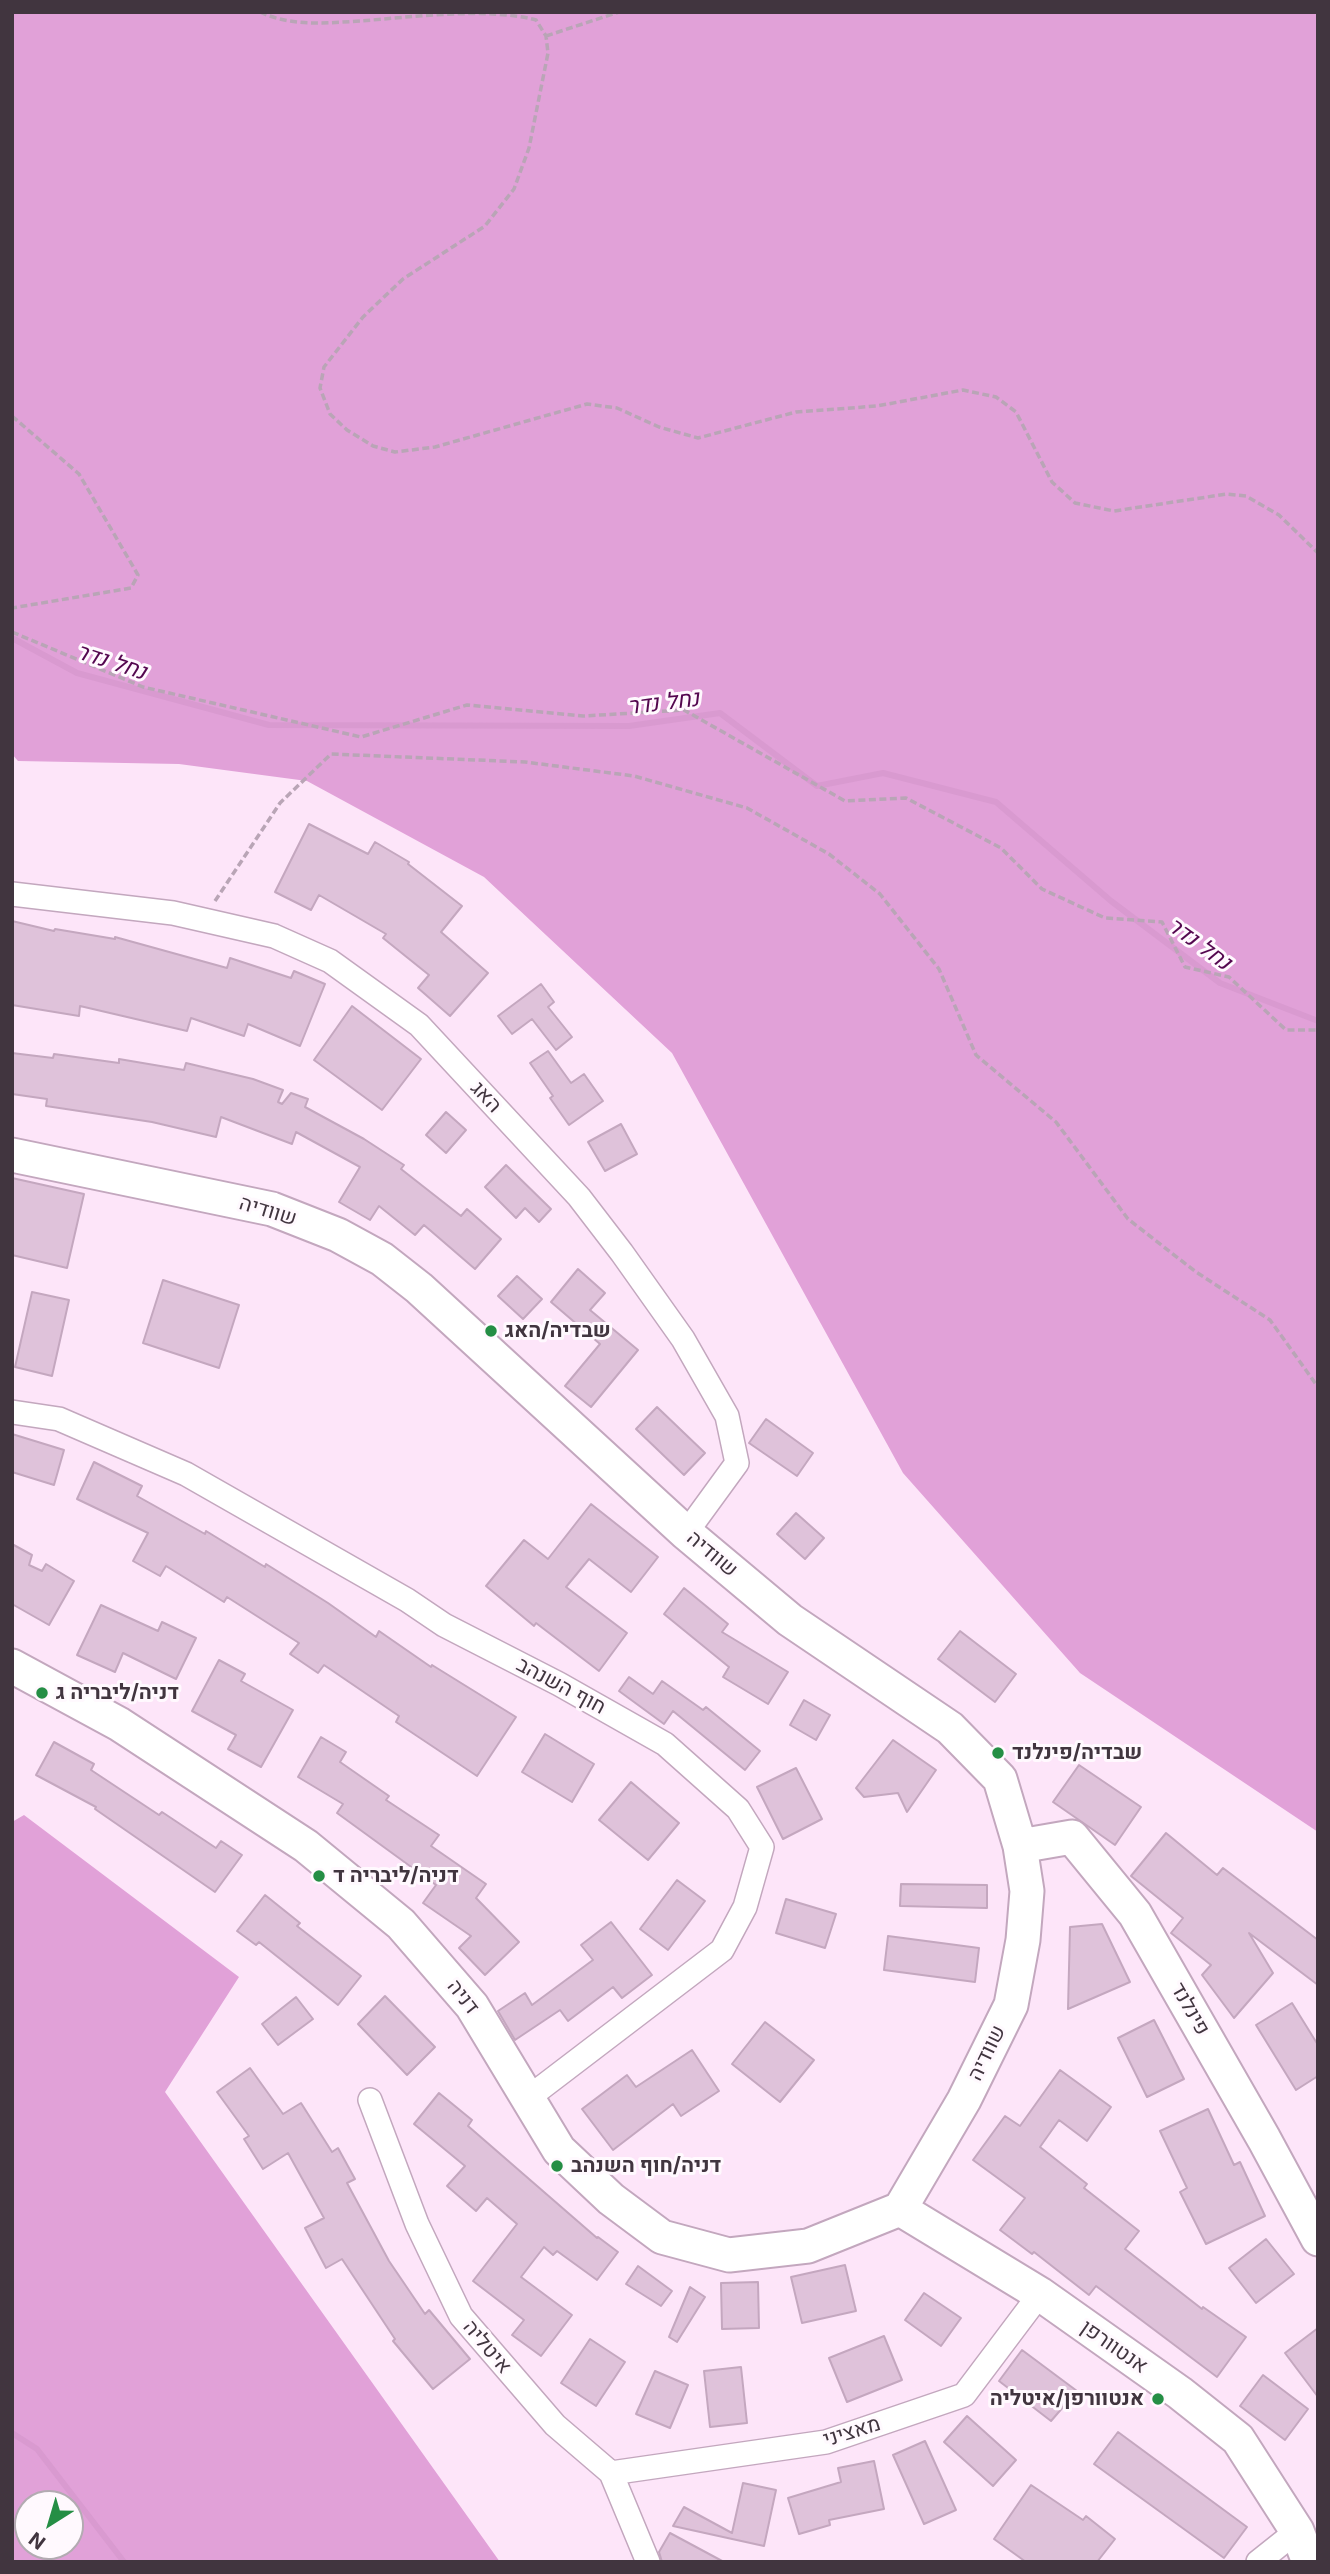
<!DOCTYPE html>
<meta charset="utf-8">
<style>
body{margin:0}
#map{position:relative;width:1330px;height:2574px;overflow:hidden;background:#fde5f9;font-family:Inter,sans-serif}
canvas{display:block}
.frame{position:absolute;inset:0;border:14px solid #41353f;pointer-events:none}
.north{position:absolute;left:14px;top:2490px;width:70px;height:70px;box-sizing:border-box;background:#fff9fe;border:2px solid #b3abb2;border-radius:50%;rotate:217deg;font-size:19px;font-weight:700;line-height:28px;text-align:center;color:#41353f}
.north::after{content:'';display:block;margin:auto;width:24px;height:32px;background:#258e45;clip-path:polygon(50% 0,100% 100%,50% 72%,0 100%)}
</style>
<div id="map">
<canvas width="1330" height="2574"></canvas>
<div class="frame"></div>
<div class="north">N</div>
</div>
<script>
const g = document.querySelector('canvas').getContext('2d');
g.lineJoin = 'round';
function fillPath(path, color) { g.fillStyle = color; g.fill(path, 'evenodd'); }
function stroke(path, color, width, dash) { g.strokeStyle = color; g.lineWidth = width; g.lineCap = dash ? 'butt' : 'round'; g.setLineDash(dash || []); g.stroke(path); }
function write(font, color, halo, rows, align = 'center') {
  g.font = font + ' Inter,Heebo,sans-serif'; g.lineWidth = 6; g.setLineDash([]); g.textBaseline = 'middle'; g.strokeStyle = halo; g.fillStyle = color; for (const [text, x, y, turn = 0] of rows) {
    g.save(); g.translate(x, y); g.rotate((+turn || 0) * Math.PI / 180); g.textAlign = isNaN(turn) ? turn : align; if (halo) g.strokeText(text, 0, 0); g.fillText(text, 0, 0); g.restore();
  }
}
const forest = new Path2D(`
 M 12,12 L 1318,12 L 1318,1832 L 1080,1673 L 903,1473 L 672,1053 L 484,877 L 307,781 L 179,764 L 18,761 L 12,754 Z
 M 24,1815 L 239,1977 L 165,2092 L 500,2562 L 12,2562 L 12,1822 ZM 28,2504 L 70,2504 L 70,2546 L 28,2546 Z`);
const stream = new Path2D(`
 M 12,638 L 77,673 L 269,725 L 629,726 L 720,713 L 817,786 L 883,773 L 996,802 L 1111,901 L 1220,983 L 1318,1021
 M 12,2433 L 37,2449 L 124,2562`);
const building = new Path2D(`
 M 309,824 L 368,854 L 375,842 L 409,862 L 408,864 L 462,906 L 441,932 L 488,973 L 450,1016 L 418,988 L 429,975 L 383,938 L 386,934 L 319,895 L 311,910 L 275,892 Z
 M 12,921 L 54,931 L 55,929 L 115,939 L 115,937 L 227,968 L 230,958 L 291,978 L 294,971 L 325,984 L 300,1046 L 248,1024 L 244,1036 L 191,1018 L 187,1031 L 80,1006 L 79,1016 L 12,1005 Z
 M 541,984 L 554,1002 L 548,1007 L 572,1037 L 556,1050 L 532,1019 L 512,1034 L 498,1016 Z
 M 352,1006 L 421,1059 L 382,1110 L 314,1060 Z
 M 548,1051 L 571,1083 L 584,1074 L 603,1101 L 569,1125 L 550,1098 L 553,1096 L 530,1063 Z
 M 12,1053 L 53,1058 L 54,1054 L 119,1063 L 119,1059 L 184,1070 L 186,1063 L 253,1079 L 283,1090 L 278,1102 L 282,1104 L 291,1093 L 308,1099 L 305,1107 L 364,1139 L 404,1165 L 401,1169 L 461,1216 L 467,1209 L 501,1239 L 475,1269 L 424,1225 L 415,1235 L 379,1206 L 370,1220 L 339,1202 L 360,1167 L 296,1132 L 292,1144 L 221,1117 L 216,1137 L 152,1122 L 46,1106 L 47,1099 L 12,1094 Z
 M 446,1112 L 466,1130 L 446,1153 L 426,1135 Z
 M 621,1124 L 637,1154 L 605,1171 L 588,1142 Z
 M 506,1165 L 551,1209 L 539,1222 L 525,1208 L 516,1218 L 485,1187 Z
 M 12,1178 L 84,1194 L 67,1268 L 12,1255 Z
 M 578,1269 L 605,1293 L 590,1310 L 638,1350 L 591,1407 L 565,1386 L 600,1344 L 551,1302 Z
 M 517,1276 L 542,1299 L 523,1319 L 498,1296 Z
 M 163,1280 L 239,1305 L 219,1368 L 143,1343 Z
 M 32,1292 L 69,1300 L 52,1376 L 15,1367 Z
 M 657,1407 L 705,1453 L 684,1475 L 636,1429 Z
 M 766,1419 L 813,1453 L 797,1476 L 749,1443 Z
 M 12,1434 L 64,1450 L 54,1485 L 12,1472 Z
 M 94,1462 L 142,1486 L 137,1496 L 205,1534 L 206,1531 L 265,1567 L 266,1564 L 328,1603 L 376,1637 L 379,1631 L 431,1667 L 432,1665 L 516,1717 L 477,1776 L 396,1722 L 399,1716 L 324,1665 L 318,1673 L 290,1654 L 299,1643 L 227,1597 L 224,1602 L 166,1566 L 160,1576 L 133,1561 L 148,1533 L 77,1499 Z
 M 591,1504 L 658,1557 L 631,1592 L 589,1559 L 566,1587 L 627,1633 L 599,1671 L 536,1623 L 534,1626 L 486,1586 L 524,1540 L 548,1559 Z
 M 796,1513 L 824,1538 L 805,1559 L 777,1534 Z
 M 12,1544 L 32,1555 L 29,1565 L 42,1571 L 46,1564 L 74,1581 L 49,1625 L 12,1604 Z
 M 684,1588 L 728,1624 L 722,1632 L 788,1672 L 768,1704 L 723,1677 L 729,1667 L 664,1614 Z
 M 101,1605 L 158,1631 L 162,1622 L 196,1638 L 176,1679 L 123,1653 L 115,1672 L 77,1655 Z
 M 960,1631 L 1016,1674 L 995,1702 L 938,1659 Z
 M 219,1660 L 245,1674 L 241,1681 L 293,1710 L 261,1767 L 228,1749 L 236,1735 L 192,1711 Z
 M 629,1677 L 653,1694 L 662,1681 L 703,1710 L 706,1707 L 760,1751 L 745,1770 L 673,1711 L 664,1724 L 619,1691 Z
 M 804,1700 L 830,1715 L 816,1740 L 790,1725 Z
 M 545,1734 L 594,1764 L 572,1802 L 522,1772 Z
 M 321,1737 L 346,1752 L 340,1762 L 389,1796 L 386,1800 L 439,1835 L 431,1846 L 486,1884 L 476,1898 L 519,1942 L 485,1975 L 459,1948 L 471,1936 L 423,1903 L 436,1885 L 337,1813 L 343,1804 L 298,1777 Z
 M 893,1740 L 936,1770 L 907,1812 L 898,1793 L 864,1797 L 856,1788 Z
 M 54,1742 L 94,1764 L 91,1770 L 159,1815 L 162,1812 L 216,1848 L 221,1841 L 242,1855 L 215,1892 L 95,1809 L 96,1807 L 36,1775 Z
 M 1079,1765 L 1141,1807 L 1115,1845 L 1053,1802 Z
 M 796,1768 L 822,1819 L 783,1839 L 757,1787 Z
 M 631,1782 L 679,1823 L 648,1860 L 599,1820 Z
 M 1166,1833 L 1217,1875 L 1223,1868 L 1318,1940 L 1318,1985 L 1249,1933 L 1273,1973 L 1234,2018 L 1202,1975 L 1211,1965 L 1171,1933 L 1183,1918 L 1131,1876 Z
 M 677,1880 L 705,1901 L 668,1950 L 640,1929 Z
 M 901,1884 L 987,1885 L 987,1908 L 900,1906 Z
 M 265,1895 L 300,1923 L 297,1926 L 361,1976 L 338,2005 L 259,1942 L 256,1945 L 237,1931 Z
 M 786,1899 L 836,1914 L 825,1948 L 776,1933 Z
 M 611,1922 L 652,1975 L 622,1998 L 613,1987 L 568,2021 L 560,2010 L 515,2040 L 498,2011 L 525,1993 L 532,2005 L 593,1960 L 581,1945 Z
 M 1102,1924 L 1130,1982 L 1068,2009 L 1070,1927 Z
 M 888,1936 L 979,1948 L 975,1982 L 884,1970 Z
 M 385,1996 L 435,2047 L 407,2075 L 358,2024 Z
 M 296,1997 L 313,2019 L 278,2045 L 262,2024 Z
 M 1292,2003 L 1318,2045 L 1318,2076 L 1296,2090 L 1256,2025 Z
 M 1154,2020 L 1184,2079 L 1147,2097 L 1118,2038 Z
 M 765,2022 L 814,2060 L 780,2102 L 732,2064 Z
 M 692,2050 L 719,2091 L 681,2116 L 673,2104 L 613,2150 L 582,2109 L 627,2075 L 636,2087 Z
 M 250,2068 L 283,2114 L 301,2103 L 332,2152 L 338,2148 L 355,2179 L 347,2183 L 389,2261 L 425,2314 L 429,2310 L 470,2359 L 433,2389 L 393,2341 L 395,2339 L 342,2259 L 326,2268 L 305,2228 L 324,2218 L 288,2153 L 263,2169 L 244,2139 L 249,2136 L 217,2092 Z
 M 1060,2070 L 1111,2107 L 1087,2141 L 1059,2120 L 1040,2147 L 1087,2184 L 1084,2188 L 1139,2231 L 1125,2249 L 1202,2309 L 1203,2307 L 1246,2337 L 1217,2377 L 1096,2286 L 1089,2295 L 1034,2252 L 1032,2254 L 1000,2230 L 1025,2198 L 973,2160 L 1005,2116 L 1020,2126 Z
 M 439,2093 L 472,2120 L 468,2126 L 597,2238 L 598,2237 L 618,2252 L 597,2280 L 557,2251 L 553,2255 L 544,2247 L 521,2277 L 572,2315 L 541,2356 L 512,2335 L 524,2320 L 473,2281 L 517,2224 L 487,2198 L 476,2211 L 447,2186 L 465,2166 L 414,2124 Z
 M 1208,2109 L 1234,2165 L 1240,2162 L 1265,2216 L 1206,2244 L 1180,2192 L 1187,2188 L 1160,2131 Z
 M 1266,2239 L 1294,2274 L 1256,2303 L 1229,2268 Z
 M 845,2265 L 856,2311 L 802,2323 L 791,2277 Z
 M 638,2266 L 672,2291 L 661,2306 L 626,2284 Z
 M 758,2282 L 759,2328 L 722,2329 L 721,2283 Z
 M 690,2287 L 705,2297 L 677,2342 L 669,2337 Z
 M 924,2293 L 961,2318 L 941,2346 L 905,2320 Z
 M 1318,2328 L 1318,2397 L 1285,2353 Z
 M 884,2336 L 902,2380 L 847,2402 L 829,2358 Z
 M 590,2339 L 625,2362 L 596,2406 L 561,2383 Z
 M 1022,2350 L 1077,2391 L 1051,2421 L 999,2381 Z
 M 741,2367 L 747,2423 L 710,2427 L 704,2371 Z
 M 655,2371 L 688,2385 L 670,2428 L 636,2414 Z
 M 1263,2375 L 1308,2409 L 1285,2440 L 1240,2406 Z
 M 967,2416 L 1016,2460 L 993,2486 L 944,2442 Z
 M 1118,2432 L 1247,2527 L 1224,2558 L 1094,2464 Z
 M 925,2441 L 956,2510 L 924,2524 L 893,2455 Z
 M 874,2461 L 884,2509 L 829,2520 L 830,2525 L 799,2534 L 788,2498 L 841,2482 L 838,2468 Z
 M 743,2483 L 776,2490 L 764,2546 L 673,2526 L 684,2507 L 732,2533 Z
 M 1031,2485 L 1083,2520 L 1086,2516 L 1115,2539 L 1097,2562 L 1026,2562 L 994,2539 Z
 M 670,2533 L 724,2562 L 662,2562 L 659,2552 Z`);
const path = new Path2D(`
 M 260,12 C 292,27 326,23 360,21 C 412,17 487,7 536,20 L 546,36 L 548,53 L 529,148 L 514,189 L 485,226 L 403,279 L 363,317 L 324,367 L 320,388 L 330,414 L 347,430 L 373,446 L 395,452 L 435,447 L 587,404 L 617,408 L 659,427 L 698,438 L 796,412 L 877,406 L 963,390 L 996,397 L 1016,412 L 1052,482 L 1075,503 L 1114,511 L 1227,494 L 1246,496 L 1279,515 L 1318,553
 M 546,36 L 619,12
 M 12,416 L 79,474 L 138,575 L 131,588 L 12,608
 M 12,632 L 143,687 L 361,737 L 467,705 L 583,716 L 684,710 L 845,801 L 906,798 L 1001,848 L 1042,889 L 1105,918 L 1162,922 L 1185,967 L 1229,977 L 1286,1030 L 1318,1030
 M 215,901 L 280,803 L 331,754 L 525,762 L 634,776 L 747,808 L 829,854 L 880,894 L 939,969 L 976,1055 L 1056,1122 L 1128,1219 L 1196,1272 L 1270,1320 L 1318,1387`);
const street = new Path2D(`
 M 12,894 L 173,913 L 274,936 L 330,961 L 419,1025 L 579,1197 L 622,1253 L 683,1339 L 727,1416 L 737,1463 L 686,1533
 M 12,1412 L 59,1419 L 186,1474 L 407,1600 L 444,1625 L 559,1684 L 665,1744 L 738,1809 L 762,1847 L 745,1907 L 722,1950 L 528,2098
 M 370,2100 L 417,2224 L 461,2316 L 555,2425 L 611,2473 L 648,2562
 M 611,2473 L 826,2442 L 964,2395 L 1040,2294
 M 1258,2562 L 1297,2531`);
const secondary = new Path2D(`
 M 12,1155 L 272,1209 L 338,1235 L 382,1259 L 419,1288 L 686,1533 L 790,1620 L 950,1728 L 1000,1779 L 1020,1846 L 1027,1891 L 1023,1940 L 1011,2005 L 964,2100 L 900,2209
 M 12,1666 L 119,1724 L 306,1846 L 401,1924 L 472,2006 L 559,2150 L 611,2199 L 662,2237 L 729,2255 L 808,2246 L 900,2209
 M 1020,1846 L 1072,1837 L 1135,1914 L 1264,2139 L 1318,2239
 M 900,2209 L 1040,2294 L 1180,2393 L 1238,2439 L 1297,2531 L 1309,2562`);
const markers = [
 [491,1331,7,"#258e45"],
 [42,1693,7,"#258e45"],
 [998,1753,7,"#258e45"],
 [319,1876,7,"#258e45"],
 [557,2166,7,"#258e45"],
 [1158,2399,7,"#258e45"]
];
const streetNames = [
 ["האג",486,1097,47],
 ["שוודיה",268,1211,17],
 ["שוודיה",712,1554,40],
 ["חוף השנהב",561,1686,28],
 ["דניה",463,1997,52],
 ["פינלנד",1190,2009,60],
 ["שוודיה",987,2053,-64],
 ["איטליה",487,2347,50],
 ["אנטוורפן",1114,2347,35],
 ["מאציני",852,2432,-17]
];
const poiNames = [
 ["שבדיה/האג",505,1331],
 ["דניה/ליבריה ג",56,1693],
 ["שבדיה/פינלנד",1012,1753],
 ["דניה/ליבריה ד",333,1876],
 ["דניה/חוף השנהב",571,2166],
 ["אנטוורפן/איטליה",1144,2399,"right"]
];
const waterNames = [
 ["נחל נדר",111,662,18],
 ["נחל נדר",663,703,-7],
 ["נחל נדר",1199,944,36]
];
fillPath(forest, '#e1a1d8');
stroke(stream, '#d99ad0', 6);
fillPath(building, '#dfc2da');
stroke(building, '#c4a7bf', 2);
stroke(street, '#c3a7be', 26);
stroke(secondary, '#c3a7be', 37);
stroke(path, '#b9a5b6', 3.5, [7, 3.5]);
stroke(street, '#fff', 23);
stroke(secondary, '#fff', 33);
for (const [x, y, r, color] of markers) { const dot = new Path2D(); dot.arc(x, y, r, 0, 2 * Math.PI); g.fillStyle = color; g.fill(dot); stroke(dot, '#fff9fe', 2.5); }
write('21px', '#41353f', '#fff9fe', streetNames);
write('bold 21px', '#41353f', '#fff9fe', poiNames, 'left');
write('italic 23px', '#54074f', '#fff9fe', waterNames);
</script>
